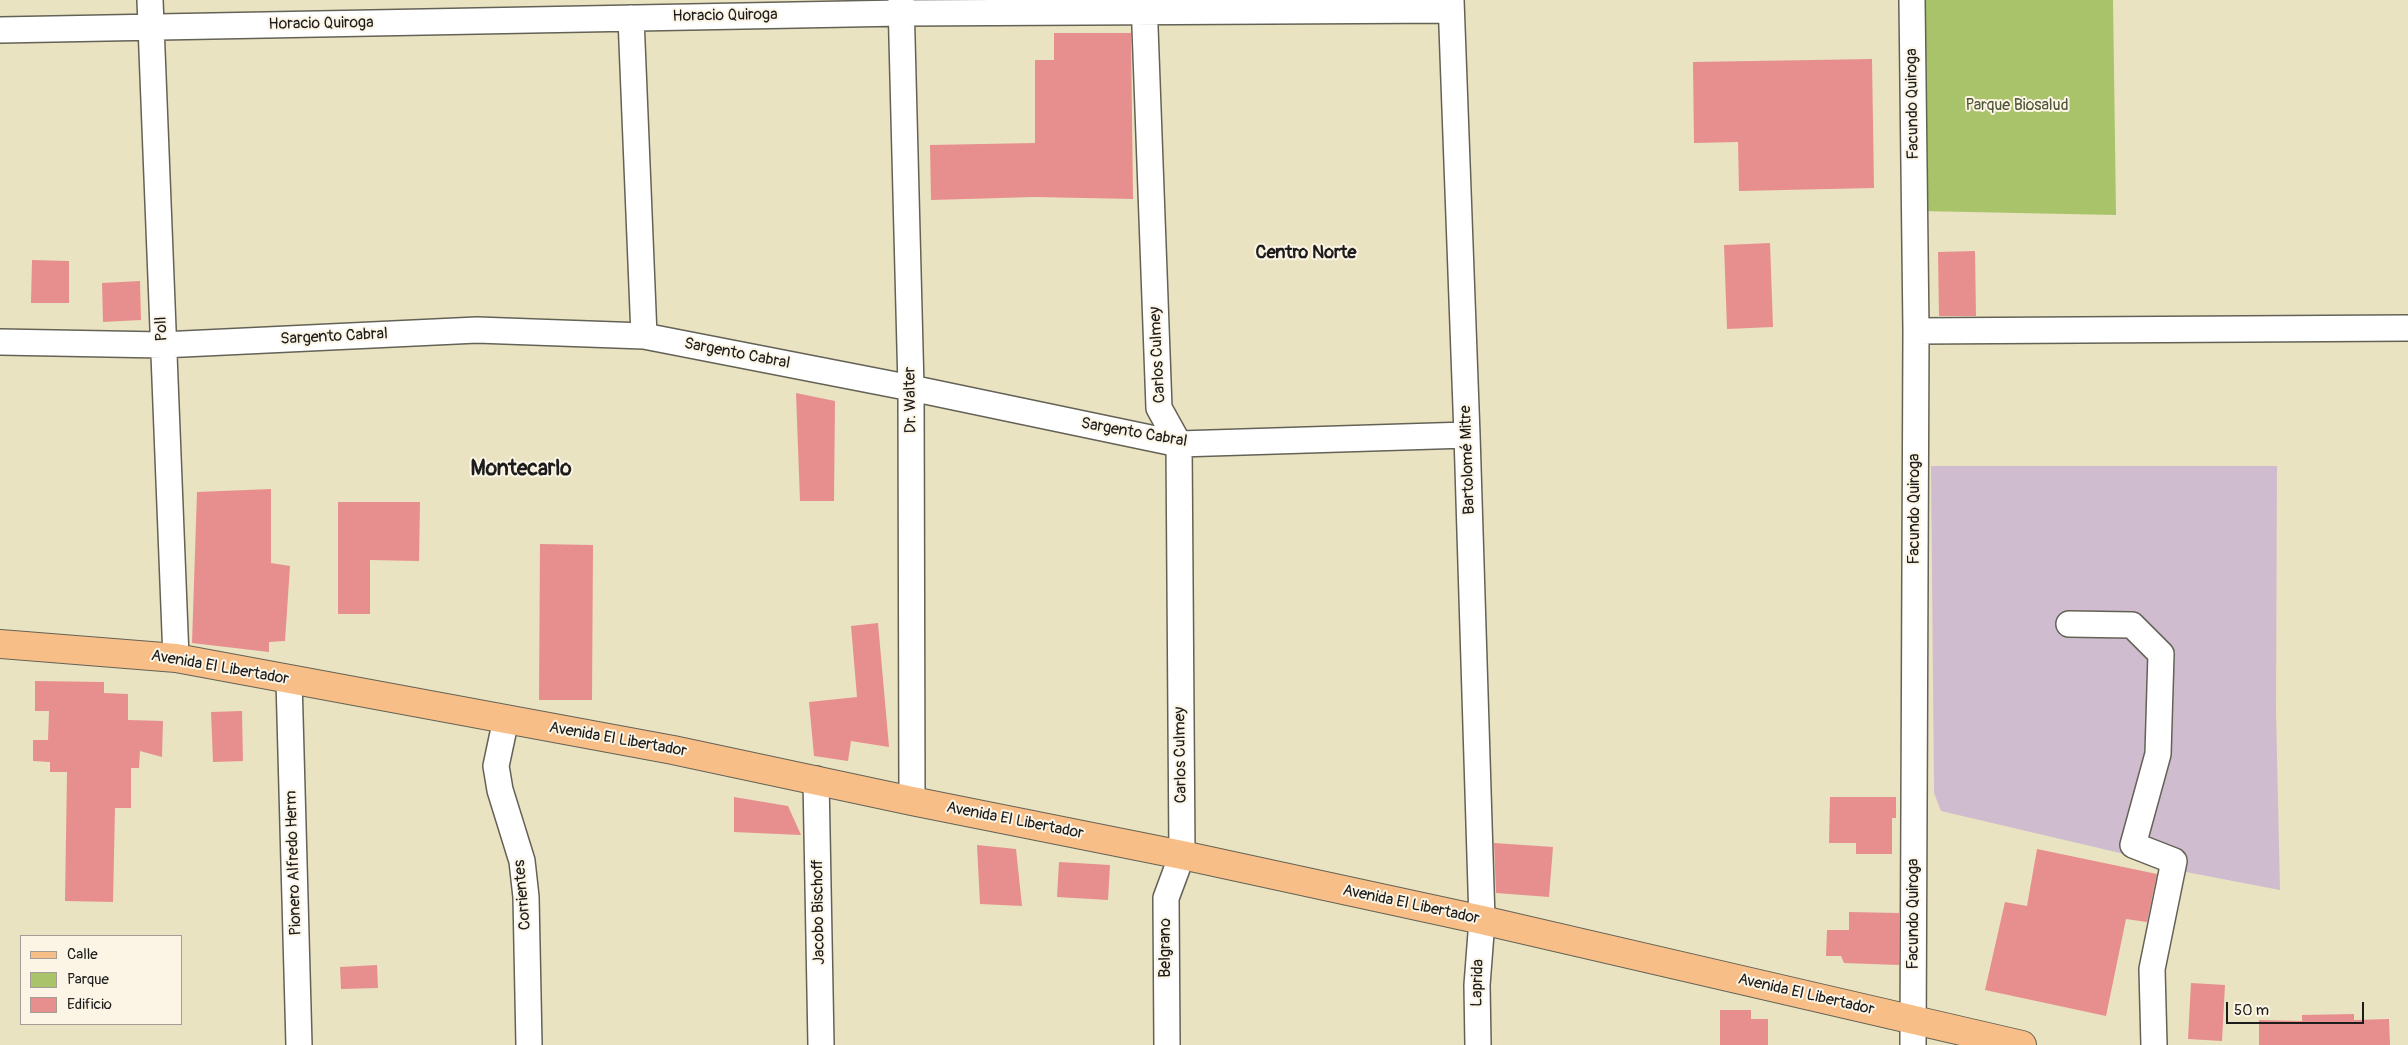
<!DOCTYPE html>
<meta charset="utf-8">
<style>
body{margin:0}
#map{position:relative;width:2408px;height:1045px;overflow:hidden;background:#e9e3c1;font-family:Pangolin,sans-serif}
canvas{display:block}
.legend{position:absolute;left:20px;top:935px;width:162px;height:90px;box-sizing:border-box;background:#fcf5e5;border:1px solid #a29e95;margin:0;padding:6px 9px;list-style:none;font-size:15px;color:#1c1c1c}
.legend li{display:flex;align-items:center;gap:10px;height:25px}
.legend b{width:25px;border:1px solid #a29e95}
.scale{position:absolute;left:2226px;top:1002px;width:138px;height:22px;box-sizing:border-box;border:2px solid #1c1c1c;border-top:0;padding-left:6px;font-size:15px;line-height:18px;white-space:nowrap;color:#1c1c1c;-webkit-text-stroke:4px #fcf5e5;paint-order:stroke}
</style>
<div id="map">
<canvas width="2408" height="1045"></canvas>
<ul class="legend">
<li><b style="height:6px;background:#f7be87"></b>Calle</li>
<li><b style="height:14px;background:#a8c36a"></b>Parque</li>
<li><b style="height:14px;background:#e78f8e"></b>Edificio</li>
</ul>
<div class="scale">50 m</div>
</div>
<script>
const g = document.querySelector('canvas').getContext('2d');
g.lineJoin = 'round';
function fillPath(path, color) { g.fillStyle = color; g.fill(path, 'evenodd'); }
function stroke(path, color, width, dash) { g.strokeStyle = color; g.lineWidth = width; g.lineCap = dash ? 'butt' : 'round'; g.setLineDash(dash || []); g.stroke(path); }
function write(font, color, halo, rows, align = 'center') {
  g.font = font + ' Pangolin,sans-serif'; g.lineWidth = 4; g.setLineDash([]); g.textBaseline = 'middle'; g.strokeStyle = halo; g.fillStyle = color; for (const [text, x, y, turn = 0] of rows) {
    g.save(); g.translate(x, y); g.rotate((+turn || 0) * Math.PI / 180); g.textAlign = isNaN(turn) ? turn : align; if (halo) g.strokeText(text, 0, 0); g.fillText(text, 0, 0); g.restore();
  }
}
const industrial = new Path2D(`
 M 1931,466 L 2277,466 L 2276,710 L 2280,890 L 2186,872 L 2120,853 L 1941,811 L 1934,793 Z`);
const green = new Path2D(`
 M 1920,0 L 2113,0 L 2116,215 L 1920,211 Z`);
const building = new Path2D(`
 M 1054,33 L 1131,33 L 1133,199 L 1035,197 L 931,200 L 930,145 L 1035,143 L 1035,60 L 1054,60 Z
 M 1872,59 L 1874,188 L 1739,191 L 1738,142 L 1694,143 L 1693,62 Z
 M 1770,243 L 1773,327 L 1727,329 L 1724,245 Z
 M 1975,251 L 1976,316 L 1939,316 L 1938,252 Z
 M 32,260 L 69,261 L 69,303 L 31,303 Z
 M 140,281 L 141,320 L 103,322 L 102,283 Z
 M 796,393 L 835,401 L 834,501 L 800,501 Z
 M 271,489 L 271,563 L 290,566 L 285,641 L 269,642 L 269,652 L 192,643 L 197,492 Z
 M 338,502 L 420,502 L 419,561 L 370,560 L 370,614 L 338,614 Z
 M 540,544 L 593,545 L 592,700 L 539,700 Z
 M 878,623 L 889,747 L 851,741 L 848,761 L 814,756 L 809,702 L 857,697 L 851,626 Z
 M 35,681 L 104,682 L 104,693 L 128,694 L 128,720 L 163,721 L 162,757 L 140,751 L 139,768 L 131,768 L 131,808 L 115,808 L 113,902 L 65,901 L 67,772 L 50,772 L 50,762 L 33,761 L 33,740 L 48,740 L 49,711 L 35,711 Z
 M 242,711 L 243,761 L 213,762 L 211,712 Z
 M 734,797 L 788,806 L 801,835 L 734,832 Z
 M 1830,797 L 1896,797 L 1896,818 L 1892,818 L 1892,854 L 1856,854 L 1856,843 L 1829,843 Z
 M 1494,843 L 1553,847 L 1549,897 L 1496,893 Z
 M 977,845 L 1016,849 L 1022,906 L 980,904 Z
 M 2037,849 L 2157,874 L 2147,922 L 2126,919 L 2106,1016 L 1985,990 L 2005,902 L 2027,906 Z
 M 1059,862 L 1110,865 L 1108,900 L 1057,897 Z
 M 1849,912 L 1899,913 L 1899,965 L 1844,963 L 1841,956 L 1826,956 L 1827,930 L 1849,930 Z
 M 377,965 L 378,988 L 341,989 L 340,967 Z
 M 2191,983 L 2225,985 L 2222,1041 L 2188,1039 Z
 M 1720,1010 L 1751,1010 L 1751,1019 L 1768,1019 L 1768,1045 L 1720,1045 Z
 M 2354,1014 L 2354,1020 L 2389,1019 L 2390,1045 L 2259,1045 L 2259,1020 L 2302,1021 L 2302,1015 Z`);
const minor = new Path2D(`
 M 150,0 L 176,658
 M 901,0 L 911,388 L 912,801
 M 1144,0 L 1159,408 L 1179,444 L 1182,855 L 1166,898 L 1167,1045
 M 1451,0 L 1467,435 L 1482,920 L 1477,985 L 1478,1045
 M 1912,0 L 1916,331 L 1913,1045
 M 631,18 L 644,336
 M 0,30 L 902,13 L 1451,10
 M 1916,331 L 2408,328
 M 0,342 L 162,345 L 477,330 L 644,336 L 911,388 L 1179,444 L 1467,435
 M 2069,624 L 2132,625 L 2161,654 L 2158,754 L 2133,845 L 2174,861 L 2152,969 L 2154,1045
 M 289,680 L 299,1045
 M 506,719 L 496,766 L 500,790 L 522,861 L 526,897 L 529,1045
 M 816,779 L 821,1045`);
const major = new Path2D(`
 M 0,644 L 176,658 L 673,750 L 912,801 L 1182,855 L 1482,920 L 2022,1045`);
const streetNames = [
 ["Horacio Quiroga",725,16,-1],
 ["Horacio Quiroga",321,24,-1],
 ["Facundo Quiroga",1913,104,-91],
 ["Poll",162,329,-92],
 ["Sargento Cabral",334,337,-3],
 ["Sargento Cabral",737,354,11],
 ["Carlos Culmey",1158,355,-93],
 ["Dr. Walter",911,400,-91],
 ["Sargento Cabral",1134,433,10],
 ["Bartolomé Mitre",1468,460,-92],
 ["Facundo Quiroga",1915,509,-90],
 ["Avenida El Libertador",220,668,10],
 ["Avenida El Libertador",618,740,10],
 ["Carlos Culmey",1181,755,-91],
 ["Avenida El Libertador",1015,821,11],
 ["Pionero Alfredo Herm",294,863,-92],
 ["Corrientes",523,895,-95],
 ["Avenida El Libertador",1411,905,12],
 ["Jacobo Bischoff",819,912,-91],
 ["Facundo Quiroga",1914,914,-90],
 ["Belgrano",1166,948,-90],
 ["Laprida",1478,983,-88],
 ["Avenida El Libertador",1806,995,13]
];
const parkNames = [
 ["Parque Biosalud",2017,106]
];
const neighbourhoodNames = [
 ["Centro Norte",1306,253]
];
const districtNames = [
 ["Montecarlo",521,470]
];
fillPath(industrial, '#cfbdcf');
fillPath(green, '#a8c36a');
fillPath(building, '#e78f8e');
stroke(minor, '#646256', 28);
stroke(major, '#646256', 30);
stroke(minor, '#fff', 25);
stroke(major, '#f7be87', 28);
write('16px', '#1c1c1c', '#fcf5e5', streetNames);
write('16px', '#4d5637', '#fcf5e5', parkNames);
write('bold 18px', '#1c1c1c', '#fcf5e5', neighbourhoodNames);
write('bold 21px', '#1c1c1c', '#fcf5e5', districtNames);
</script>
